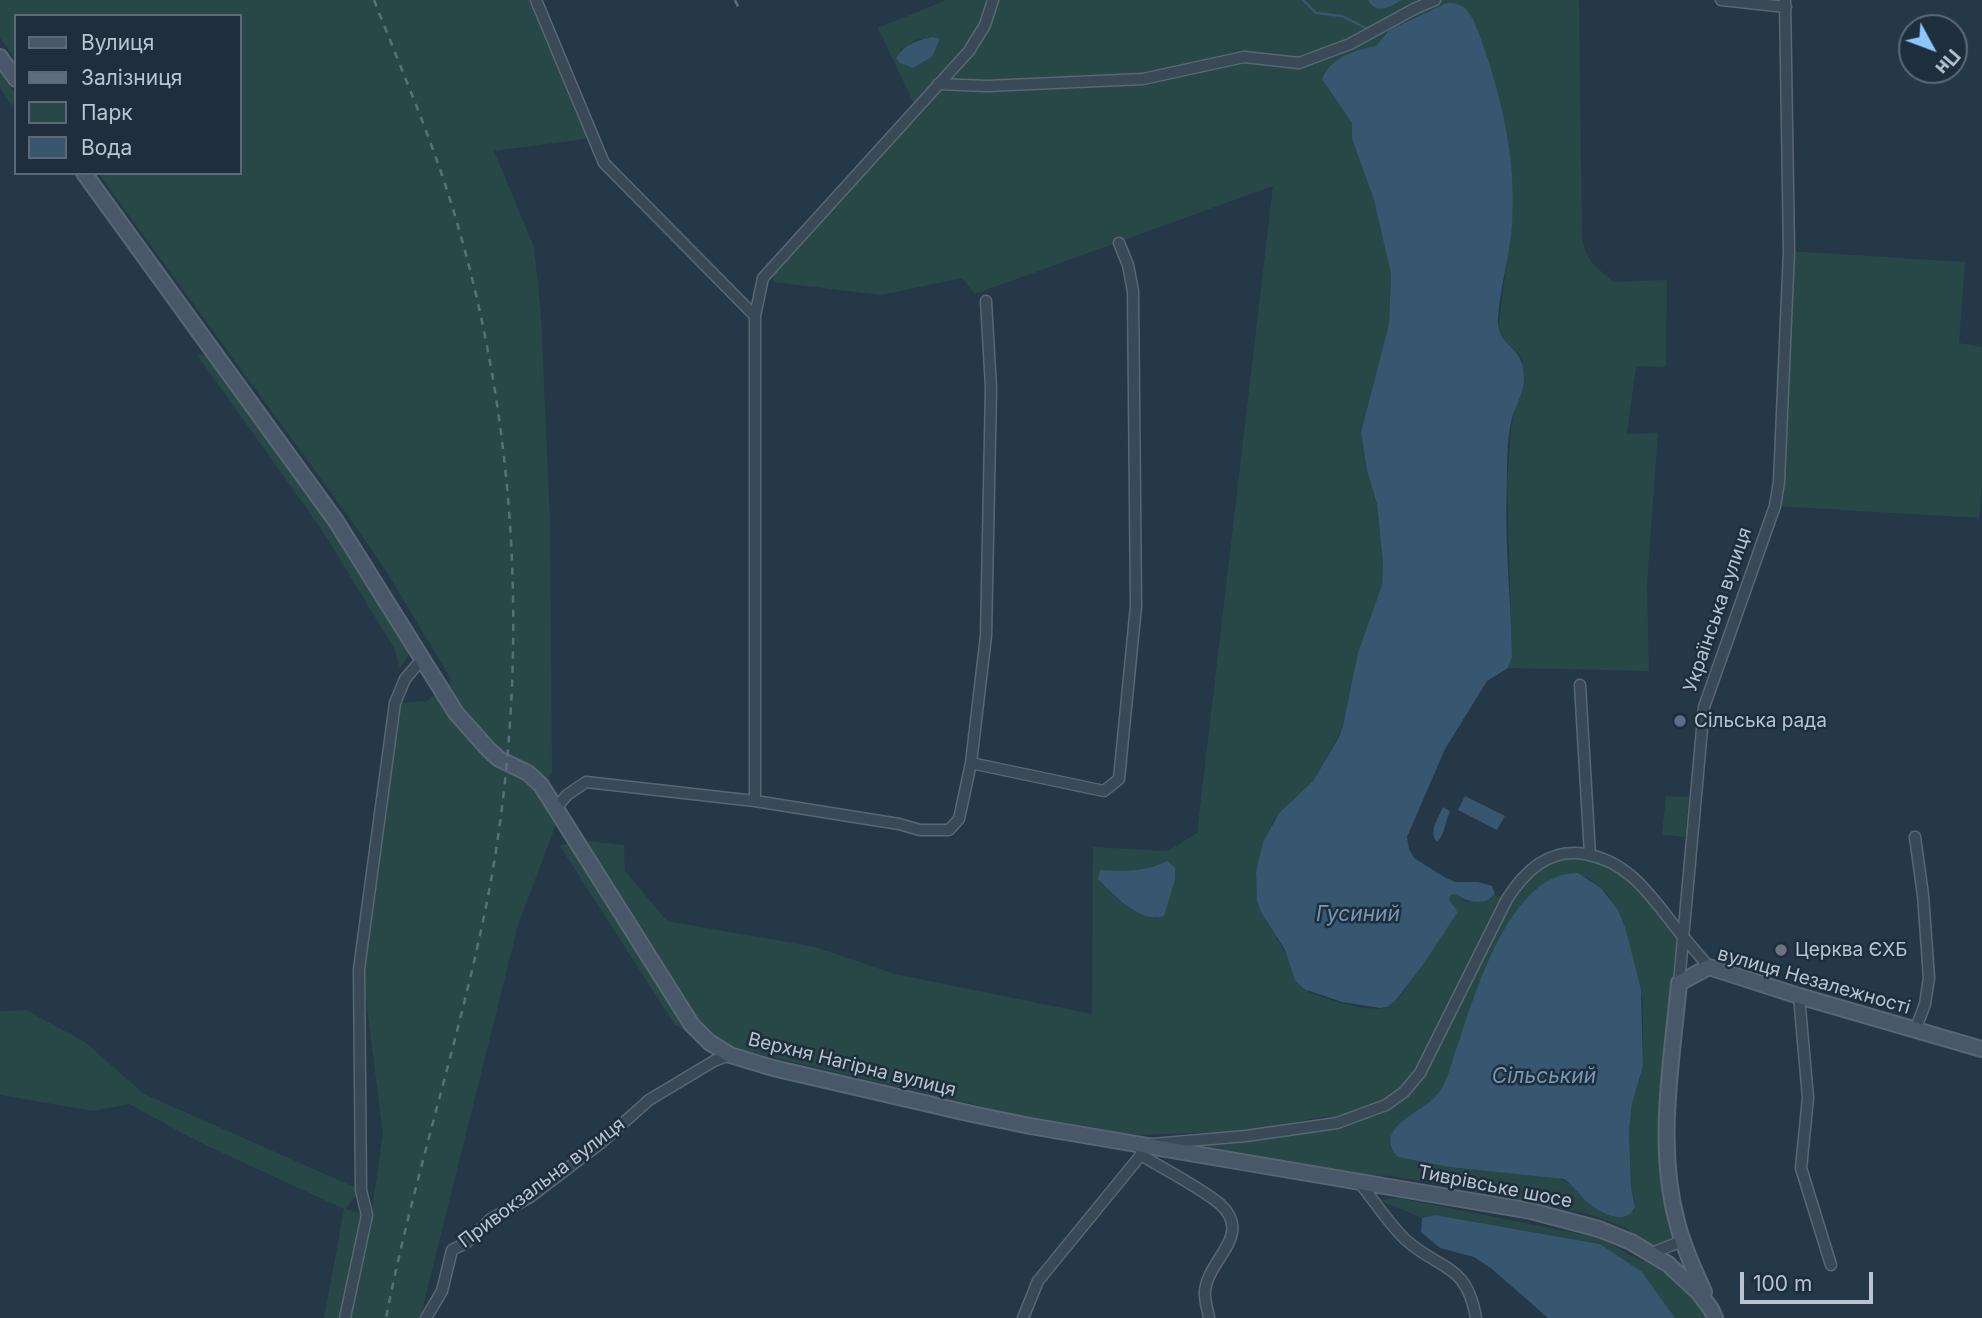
<!DOCTYPE html>
<meta charset="utf-8">
<style>
body{margin:0}
#map{position:relative;width:1982px;height:1318px;overflow:hidden;background:#253847;font-family:Inter,sans-serif}
canvas{display:block}
.legend{position:absolute;left:14px;top:14px;width:228px;height:161px;box-sizing:border-box;background:#1e2e3c;border:2px solid #5c6a77;margin:0;padding:9px 12px;list-style:none;font-size:21px;color:#b8c4cf}
.legend li{display:flex;align-items:center;gap:14px;height:35px}
.legend b{width:35px;border:2px solid #5c6a77}
.north{position:absolute;left:1898px;top:14px;width:70px;height:70px;box-sizing:border-box;background:#1e2e3c;border:2px solid #5c6a77;border-radius:50%;rotate:131deg;font-size:19px;font-weight:700;line-height:28px;text-align:center;color:#b8c4cf}
.north::after{content:'';display:block;margin:auto;width:24px;height:32px;background:#8dc7ff;clip-path:polygon(50% 0,100% 100%,50% 72%,0 100%)}
.scale{position:absolute;left:1740px;top:1272px;width:133px;height:32px;box-sizing:border-box;border:4px solid #b8c4cf;border-top:0;padding-left:9px;font-size:21px;line-height:24px;white-space:nowrap;color:#b8c4cf;-webkit-text-stroke:5px #1e2e3c;paint-order:stroke}
</style>
<div id="map">
<canvas width="1982" height="1318"></canvas>
<ul class="legend">
<li><b style="height:9px;background:#485869"></b>Вулиця</li>
<li><b style="height:9px;background:#5c6e7d"></b>Залізниця</li>
<li><b style="height:19px;background:#274847"></b>Парк</li>
<li><b style="height:19px;background:#37566f"></b>Вода</li>
</ul>
<div class="north">Пн</div>
<div class="scale">100 m</div>
</div>
<script>
const g = document.querySelector('canvas').getContext('2d');
g.lineJoin = 'round';
function fillPath(path, color) { g.fillStyle = color; g.fill(path, 'evenodd'); }
function stroke(path, color, width, dash) { g.strokeStyle = color; g.lineWidth = width; g.lineCap = dash ? 'butt' : 'round'; g.setLineDash(dash || []); g.stroke(path); }
function write(font, color, halo, rows, align = 'center') {
  g.font = font + ' Inter,sans-serif'; g.lineWidth = 5; g.setLineDash([]); g.textBaseline = 'middle'; g.strokeStyle = halo; g.fillStyle = color; for (const [text, x, y, turn = 0] of rows) {
    g.save(); g.translate(x, y); g.rotate((+turn || 0) * Math.PI / 180); g.textAlign = isNaN(turn) ? turn : align; if (halo) g.strokeText(text, 0, 0); g.fillText(text, 0, 0); g.restore();
  }
}
const green = new Path2D(`
 M 0,0 L 536,0 L 592,138 L 494,151 L 534,247 L 541,315 L 550,520 L 552,774 L 534,788 L 557,822 L 518,925 L 420,1318 L 324,1318 L 344,1209 L 197,1141 L 129,1104 L 93,1111 L 0,1095 L 0,1011 L 26,1010 L 85,1042 L 144,1094 L 361,1190 L 345,1209 L 371,1216 L 383,1134 L 362,968 L 400,703 L 427,701 L 452,681 L 388,574 L 351,520 L 98,173 L 240,173 L 240,16 L 16,16 L 16,60 L 0,38 Z
 M 946,0 L 1579,0 L 1582,237 L 1585,251 L 1592,263 L 1613,282 L 1667,280 L 1666,367 L 1636,366 L 1627,434 L 1658,433 L 1647,584 L 1649,671 L 1508,668 L 1512,657 L 1507,484 L 1511,429 L 1523,360 C 1516,347 1502,343 1498,328 L 1512,221 L 1508,140 L 1483,44 L 1447,3 L 1389,30 L 1376,46 C 1356,50 1335,57 1323,75 L 1352,123 L 1352,139 L 1374,200 L 1391,274 L 1389,325 L 1361,432 L 1367,471 L 1377,504 L 1383,563 L 1382,585 L 1341,731 L 1313,781 L 1279,813 L 1272,823 L 1256,872 L 1256,881 L 1261,912 L 1309,992 C 1328,999 1364,1012 1384,1008 C 1409,1004 1440,915 1452,894 L 1456,894 L 1466,902 L 1492,898 L 1494,895 L 1507,899 L 1515,887 L 1561,853 L 1615,863 L 1681,935 L 1666,1130 L 1682,1241 L 1653,1253 L 1715,1318 L 1660,1318 L 1641,1271 L 1600,1244 L 1435,1215 L 1422,1218 L 1379,1200 L 1399,1198 L 1600,1238 L 1643,1262 L 1652,1254 L 1626,1228 L 1589,1214 L 1394,1176 L 1359,1175 L 1193,1147 L 1193,1143 L 1336,1122 L 1329,1116 L 1244,1131 L 1138,1135 L 1049,1122 L 732,1048 L 711,1033 L 699,1019 L 587,841 L 624,845 L 625,871 L 667,921 L 815,947 L 895,974 L 1092,1014 L 1093,847 L 1168,851 L 1197,833 L 1273,186 L 975,294 L 962,278 L 881,295 L 773,282 L 774,267 L 916,108 L 878,28 ZM 919,39 L 940,40 L 932,57 L 913,68 L 897,58 L 901,49 ZM 1167,861 L 1157,919 L 1100,870 C 1125,871 1144,872 1167,861 ZM 1587,877 L 1607,893 L 1626,930 L 1643,1001 L 1643,1066 L 1632,1104 L 1629,1130 L 1631,1187 L 1635,1202 L 1634,1212 L 1591,1206 L 1571,1184 L 1556,1177 L 1449,1167 L 1423,1108 L 1436,1097 L 1445,1084 C 1464,1029 1494,915 1545,883 C 1555,877 1575,878 1587,877 Z
 M 0,73 L 16,94 L 12,106 L 0,89 Z
 M 1789,251 L 1965,262 L 1959,343 L 1982,347 L 1982,487 L 1979,518 L 1775,506 Z
 M 206,354 L 330,525 L 410,652 L 400,668 L 394,648 L 322,530 L 197,355 Z
 M 1666,796 L 1689,797 L 1685,837 L 1662,835 Z
 M 576,842 L 683,1010 L 685,1030 L 675,1025 L 560,846 Z`);
const water = new Path2D(`
 M 1368,0 L 1402,0 C 1390,7 1377,15 1368,0 Z
 M 1447,3 C 1464,2 1470,12 1476,26 C 1500,88 1517,157 1512,224 C 1510,255 1500,287 1498,318 C 1496,349 1524,342 1524,378 C 1524,393 1516,404 1512,418 C 1507,438 1507,461 1507,482 C 1504,540 1511,599 1512,657 L 1508,668 L 1487,681 L 1445,749 L 1407,837 L 1409,849 L 1414,858 L 1446,878 L 1455,882 L 1478,882 L 1492,886 L 1495,894 C 1485,906 1467,903 1456,894 L 1451,895 L 1449,900 L 1456,909 L 1457,913 L 1422,966 L 1395,1001 L 1387,1007 L 1380,1008 L 1342,1002 L 1304,989 L 1295,980 L 1285,950 L 1261,912 L 1257,900 L 1256,872 L 1263,842 L 1279,813 L 1313,781 L 1339,737 L 1343,726 L 1358,653 L 1382,585 L 1383,563 L 1377,504 L 1367,471 L 1361,432 L 1389,324 L 1391,274 L 1374,200 L 1352,139 L 1352,123 L 1322,79 C 1330,57 1356,50 1376,46 L 1389,30 Z
 M 933,37 L 940,39 L 932,57 L 913,68 L 900,63 L 896,58 C 904,44 918,40 933,37 Z
 M 1465,796 L 1505,816 L 1497,830 L 1458,810 Z
 M 1443,807 L 1450,811 C 1445,822 1445,834 1437,842 C 1428,831 1438,819 1443,807 Z
 M 1167,861 L 1175,868 L 1175,880 L 1164,916 C 1140,924 1113,894 1098,879 L 1100,870 C 1125,871 1144,872 1167,861 Z
 M 1578,873 L 1601,888 L 1618,910 L 1626,930 L 1641,990 L 1643,1066 L 1632,1104 L 1629,1130 L 1631,1187 L 1635,1207 C 1627,1225 1605,1215 1592,1206 C 1581,1199 1575,1186 1564,1179 L 1449,1167 L 1398,1157 C 1372,1128 1420,1114 1436,1096 C 1445,1086 1448,1074 1452,1062 C 1471,1008 1506,871 1578,873 Z
 M 1435,1215 L 1600,1244 L 1641,1271 L 1675,1318 L 1548,1318 L 1492,1269 L 1474,1257 L 1440,1248 L 1421,1232 L 1422,1218 Z`);
const stream = new Path2D(`
 M 1303,0 L 1316,13 L 1342,16 L 1366,28`);
const street = new Path2D(`
 M 536,0 L 604,163 L 755,316
 M 1721,0 L 1786,7
 M 938,84 L 987,86 L 1143,79 L 1244,57 L 1299,63 L 1350,44 L 1414,9 L 1435,0
 M 1580,685 L 1590,855
 M 971,763 L 986,636 L 991,388 L 986,301
 M 755,801 L 755,316 L 763,278 L 969,51 L 985,25 L 993,0
 M 556,808 L 567,795 L 586,782 L 755,801 L 899,824 L 920,830 L 949,830 L 959,819 L 971,763 L 1104,791 L 1119,779 L 1136,606 L 1133,291 L 1128,265 L 1119,243
 M 1915,837 L 1923,895 L 1929,978 L 1925,1004 L 1915,1031
 M 1679,983 L 1704,707 L 1775,506 L 1779,482 L 1789,251 L 1785,0
 M 1799,996 L 1808,1098 L 1801,1168 L 1831,1265
 M 1141,1155 C 1164,1169 1201,1188 1220,1204 C 1254,1235 1208,1259 1205,1291 C 1204,1300 1208,1310 1209,1318
 M 1359,1182 C 1374,1200 1390,1226 1407,1241 C 1442,1271 1467,1264 1476,1318
 M 1652,1253 L 1682,1241
 M 345,1318 L 367,1215 L 361,1190 L 359,969 L 395,703 L 405,679 L 422,659
 M 426,1318 L 442,1291 L 452,1250 L 466,1243 L 491,1219 L 530,1197 L 602,1142 L 649,1100 L 714,1061 L 730,1055
 M 1023,1318 L 1038,1281 L 1141,1155 L 1141,1145 L 1246,1136 L 1337,1123 L 1386,1105 L 1404,1092 L 1420,1073 L 1507,899 C 1525,871 1549,848 1585,854 C 1632,862 1653,900 1681,934 C 1690,945 1700,956 1709,967`);
const secondary = new Path2D(`
 M 0,57 L 16,79
 M 84,173 L 336,521 L 456,713 L 489,750 L 499,759 L 528,773 L 541,785 L 692,1025 L 709,1042 L 730,1055 L 773,1068 L 972,1114 L 1030,1126 L 1531,1211 L 1599,1229 L 1631,1242 L 1668,1264 L 1699,1293 L 1711,1309 L 1715,1318
 M 1704,1292 C 1694,1269 1683,1247 1677,1222 C 1656,1144 1672,1062 1679,983 L 1709,967 L 1799,996 L 1982,1049`);
const rail = new Path2D(`
 M 374,0 C 398,61 424,121 445,184 C 517,403 531,648 492,875 C 465,1025 415,1169 386,1318
 M 735,0 L 740,11`);
const markers = [
 [1680,721,7,"#5c6f8a"],
 [1781,950,7,"#6b7280"]
];
const streetNames = [
 ["Українська вулиця",1718,610,-71],
 ["вулиця Незалежності",1814,981,16],
 ["Верхня Нагірна вулиця",852,1065,14],
 ["Привокзальна вулиця",542,1183,-37],
 ["Тиврівське шосе",1495,1187,11]
];
const poiNames = [
 ["Сільська рада",1694,721],
 ["Церква ЄХБ",1795,950]
];
const waterNames = [
 ["Гусиний",1358,915],
 ["Сільський",1544,1077]
];
fillPath(green, '#274847');
fillPath(water, '#37566f');
stroke(stream, '#37566f', 2.5);
stroke(street, '#596773', 13);
stroke(secondary, '#596773', 18);
stroke(street, '#3a4956', 10);
stroke(secondary, '#485869', 14);
stroke(rail, '#5c6e7d', 2.5, [7, 7]);
for (const [x, y, r, color] of markers) { const dot = new Path2D(); dot.arc(x, y, r, 0, 2 * Math.PI); g.fillStyle = color; g.fill(dot); stroke(dot, '#1e2e3c', 2.5); }
write('19px', '#b8c4cf', '#1e2e3c', streetNames);
write('19px', '#b8c4cf', '#1e2e3c', poiNames, 'left');
write('italic 21px', '#7598b5', '#1e2e3c', waterNames);
</script>
